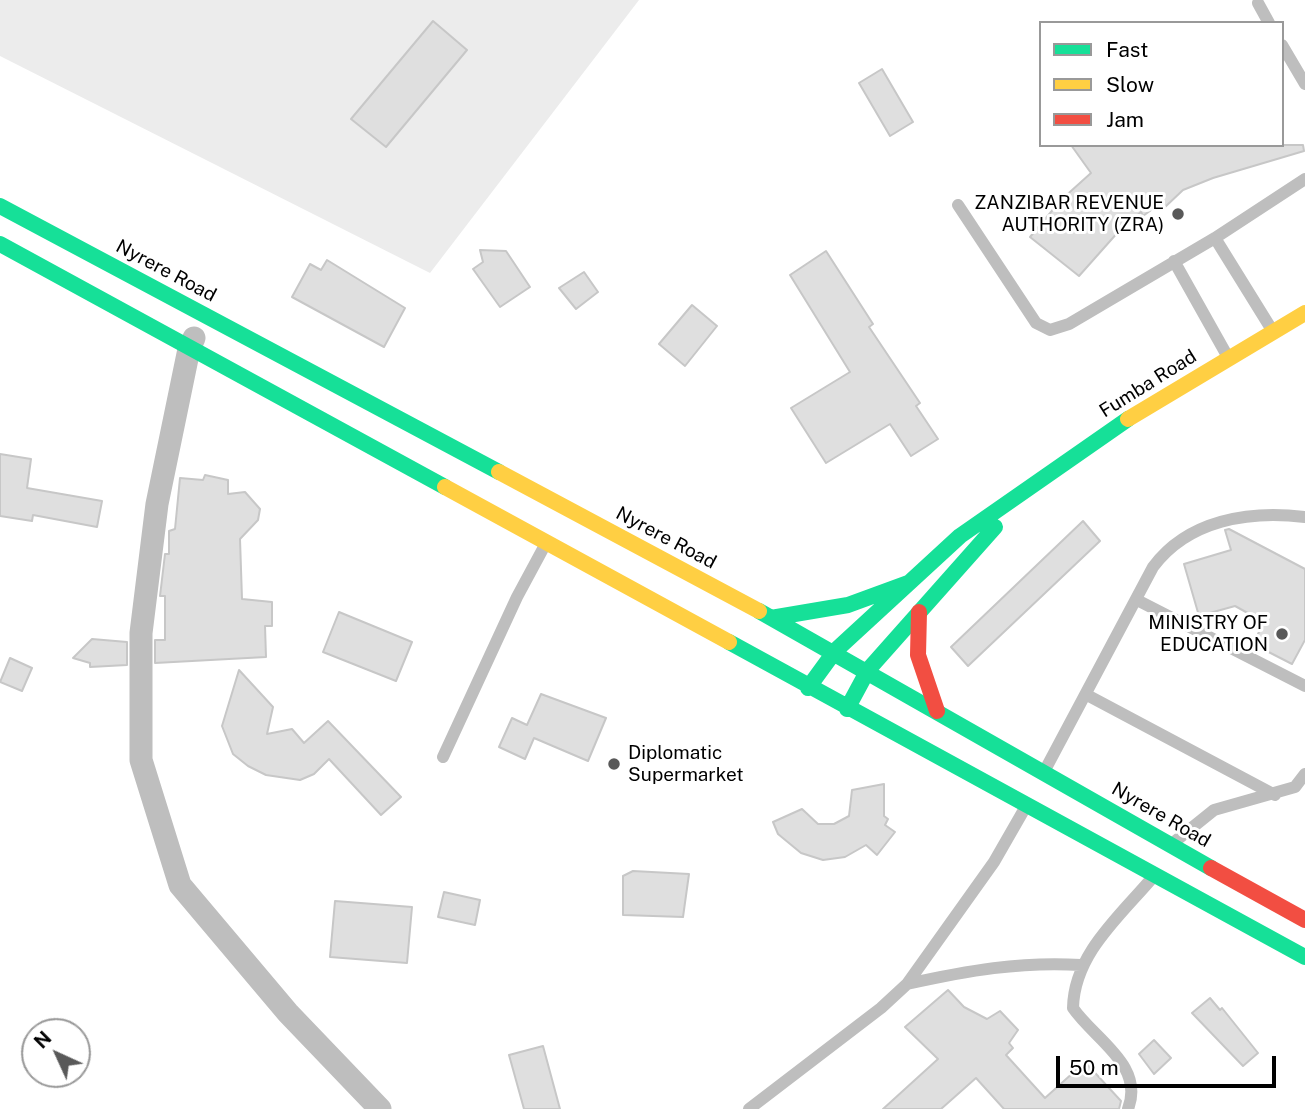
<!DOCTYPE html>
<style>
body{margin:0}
#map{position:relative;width:1305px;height:1109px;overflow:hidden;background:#fff;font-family:"Public Sans",sans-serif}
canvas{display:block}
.legend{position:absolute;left:1039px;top:21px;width:245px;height:126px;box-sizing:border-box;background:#fff;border:2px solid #999;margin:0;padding:9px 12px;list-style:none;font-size:21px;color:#000}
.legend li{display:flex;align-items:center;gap:14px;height:35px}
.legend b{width:35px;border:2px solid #999}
.north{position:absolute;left:21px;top:1018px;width:70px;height:70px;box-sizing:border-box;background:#fff;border:2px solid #999;border-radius:50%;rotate:315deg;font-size:19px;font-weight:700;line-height:28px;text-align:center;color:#000}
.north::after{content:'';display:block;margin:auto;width:24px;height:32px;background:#595959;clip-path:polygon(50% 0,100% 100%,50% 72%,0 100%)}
.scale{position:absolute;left:1056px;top:1056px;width:220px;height:32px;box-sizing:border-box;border:4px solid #000;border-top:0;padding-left:9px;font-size:21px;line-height:24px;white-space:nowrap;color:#000;-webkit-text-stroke:5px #fff;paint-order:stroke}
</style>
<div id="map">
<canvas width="1305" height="1109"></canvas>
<ul class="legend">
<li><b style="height:9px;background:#16e098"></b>Fast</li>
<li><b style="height:9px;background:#ffcf43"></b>Slow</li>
<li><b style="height:9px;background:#f24e42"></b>Jam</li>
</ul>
<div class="north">N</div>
<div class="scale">50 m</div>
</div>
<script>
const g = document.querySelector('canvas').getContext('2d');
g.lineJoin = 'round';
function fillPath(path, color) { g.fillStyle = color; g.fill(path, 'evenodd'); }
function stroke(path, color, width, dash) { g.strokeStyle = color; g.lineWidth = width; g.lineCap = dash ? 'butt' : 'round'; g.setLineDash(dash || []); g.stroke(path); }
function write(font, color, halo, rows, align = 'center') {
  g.font = font + ' "Public Sans",sans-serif'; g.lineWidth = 6; g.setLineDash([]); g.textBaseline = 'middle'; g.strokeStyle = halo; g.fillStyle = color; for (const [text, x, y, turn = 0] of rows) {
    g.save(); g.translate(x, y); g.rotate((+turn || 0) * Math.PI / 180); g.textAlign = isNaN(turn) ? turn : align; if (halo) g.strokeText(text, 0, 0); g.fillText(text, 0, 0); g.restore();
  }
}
const green = new Path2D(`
 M 0,0 L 639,0 L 430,273 L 0,56 Z`);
const building = new Path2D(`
 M 433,21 L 467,50 L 386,147 L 351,119 Z
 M 882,69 L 913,122 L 890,136 L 859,83 Z
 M 1071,145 L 1303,145 L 1304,151 L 1213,178 L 1183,190 L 1164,208 L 1158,205 L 1143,216 L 1141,212 L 1119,231 L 1079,276 L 1030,237 L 1061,200 L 1091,173 Z
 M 480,250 L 506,251 L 530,287 L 500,307 L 473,269 L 483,262 Z
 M 826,251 L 873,324 L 869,327 L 920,403 L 916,406 L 938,439 L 911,456 L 890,424 L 826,463 L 791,408 L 850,372 L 790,275 Z
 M 327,260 L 405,308 L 384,347 L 292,297 L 310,264 L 321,270 Z
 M 584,272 L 598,292 L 576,309 L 559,288 Z
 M 692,305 L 717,326 L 685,366 L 659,344 Z
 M 0,454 L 31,459 L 27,488 L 102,501 L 97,527 L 33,515 L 32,521 L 0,516 Z
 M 205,475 L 228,480 L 228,494 L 245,492 L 260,509 L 258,520 L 240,539 L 242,599 L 272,602 L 272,626 L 265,626 L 266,657 L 155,663 L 155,640 L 165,640 L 165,596 L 160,596 L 165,554 L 169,554 L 169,531 L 175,529 L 180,478 L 203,480 Z
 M 1083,521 L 1100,541 L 968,666 L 951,647 Z
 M 1229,529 L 1305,569 L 1305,640 L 1292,664 L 1253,644 L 1264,622 L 1235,606 L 1199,616 L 1184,564 L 1231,550 L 1225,530 Z
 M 339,612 L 412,642 L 396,681 L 323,652 Z
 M 92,639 L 127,642 L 127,665 L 90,667 L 90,663 L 73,658 Z
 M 10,658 L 32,668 L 22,691 L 0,682 Z
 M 239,670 L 273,707 L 267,734 L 292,729 L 304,743 L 328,721 L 401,797 L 381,815 L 329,759 L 314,774 L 300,780 L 266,775 L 248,766 L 233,754 L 222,726 Z
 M 541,694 L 606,718 L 588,761 L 534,738 L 525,759 L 499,747 L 512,718 L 527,725 Z
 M 884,784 L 884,816 L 888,819 L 885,825 L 895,832 L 877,855 L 866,845 L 845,857 L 823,860 L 801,853 L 778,834 L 773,822 L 802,809 L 818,824 L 834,824 L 849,816 L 852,790 Z
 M 633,871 L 689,874 L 683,917 L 623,915 L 623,876 Z
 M 444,892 L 480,900 L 475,925 L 438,917 Z
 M 335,901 L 412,907 L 407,963 L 330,957 Z
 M 948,990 L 964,1007 L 987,1019 L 1000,1011 L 1018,1030 L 1009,1043 L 1013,1048 L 1006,1055 L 1045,1098 L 1085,1062 L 1121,1101 L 1119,1109 L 1004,1109 L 976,1078 L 941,1109 L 883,1109 L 938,1059 L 905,1027 Z
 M 1210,998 L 1220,1010 L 1222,1008 L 1258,1053 L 1243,1066 L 1192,1013 Z
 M 1154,1040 L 1171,1058 L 1154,1074 L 1139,1054 Z
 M 543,1046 L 560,1109 L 524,1109 L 509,1055 Z`);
const lane = new Path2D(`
 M 1258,3 L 1269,23
 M 1282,45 L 1305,84
 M 958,205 L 1036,323 L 1050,330 L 1069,324 L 1215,238 L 1305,179
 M 1215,238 L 1272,330
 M 1174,261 L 1229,359
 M 1137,600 L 1305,686
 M 1087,695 L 1275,795
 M 443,757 L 517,597 L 545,545
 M 1045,770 L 1153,567 C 1188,520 1249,510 1305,517
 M 1173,843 L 1214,810 L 1295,787 L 1305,774
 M 907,984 C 966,971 1021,961 1081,965
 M 749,1109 L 881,1008 L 907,984 L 994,862 L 1025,808
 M 1128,1109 C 1145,1065 1094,1039 1073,1008 C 1074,954 1120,916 1153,877`);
const street = new Path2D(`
 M 194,338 L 189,349 L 157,504 L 141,633 L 141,760 L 180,885 L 288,1013 L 380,1109`);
const fast = new Path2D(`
 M 0,206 L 499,472
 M 0,244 L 445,487
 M 759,611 L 1211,868
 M 771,618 L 848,605 L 908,583
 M 729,642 L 1305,957
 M 808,688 L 835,651 L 960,536 L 1128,419
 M 847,709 L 868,670 L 995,527`);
const slow = new Path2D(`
 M 1128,419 L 1305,313
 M 499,472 L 759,611
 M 445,487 L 729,642`);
const jam = new Path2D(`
 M 919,612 L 918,655 L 937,711
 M 1211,868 L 1305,920`);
const markers = [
 [1178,214,7,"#595959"],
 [1282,634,7,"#595959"],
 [614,764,7,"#595959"]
];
const poiNames = [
 ["ZANZIBAR REVENUE",1164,203],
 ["AUTHORITY (ZRA)",1164,225],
 ["MINISTRY OF",1268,623],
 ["EDUCATION",1268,645],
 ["Diplomatic",628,753,"left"],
 ["Supermarket",628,775,"left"]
];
const streetNames = [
 ["Nyrere Road",166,271,28],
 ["Fumba Road",1148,384,-32],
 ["Nyrere Road",666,538,28],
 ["Nyrere Road",1161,815,30]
];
fillPath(green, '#ececec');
fillPath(building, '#dfdfdf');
stroke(building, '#c7c7c7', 2);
stroke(lane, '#bebebe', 12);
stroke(street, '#bebebe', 23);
stroke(fast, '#16e098', 16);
stroke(slow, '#ffcf43', 16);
stroke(jam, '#f24e42', 16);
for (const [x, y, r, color] of markers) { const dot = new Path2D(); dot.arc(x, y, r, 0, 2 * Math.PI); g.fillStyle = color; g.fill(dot); stroke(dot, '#fff', 2.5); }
write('19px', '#000', '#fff', poiNames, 'right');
write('19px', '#000', '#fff', streetNames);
</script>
